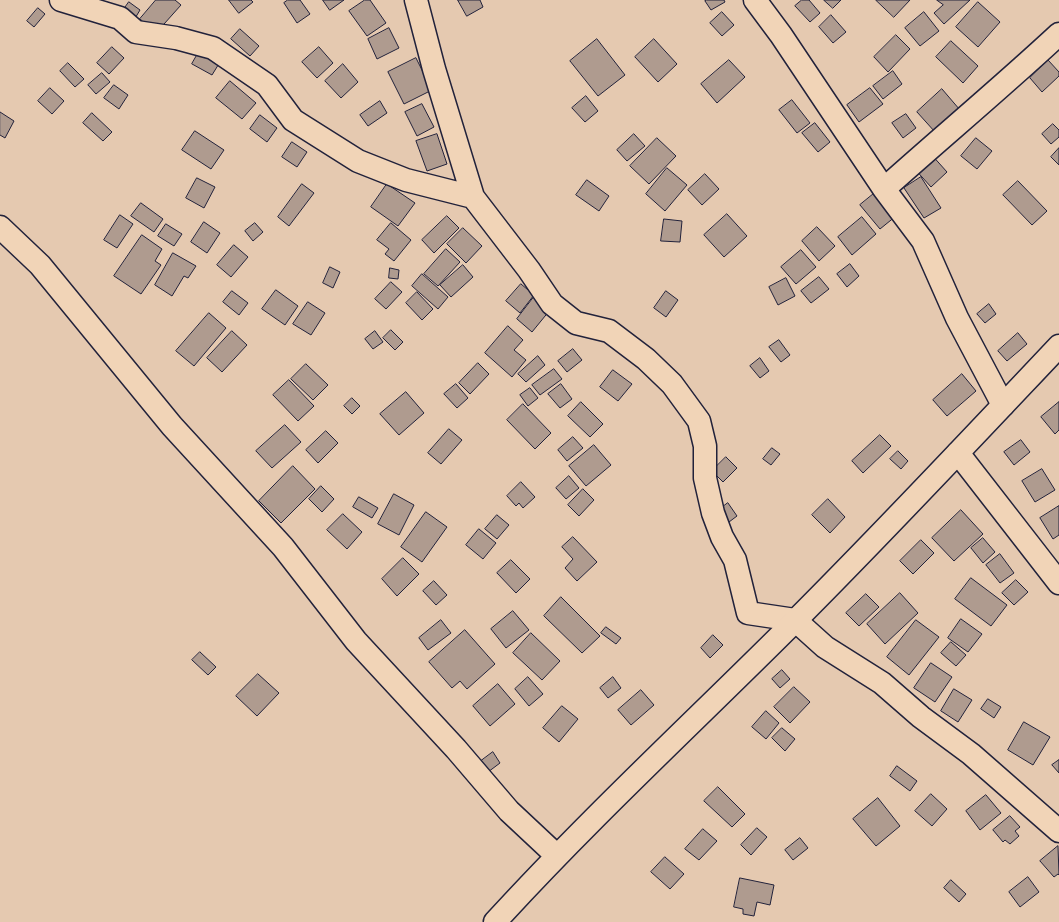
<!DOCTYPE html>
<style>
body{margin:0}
canvas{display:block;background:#e5c9b0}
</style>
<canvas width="1059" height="922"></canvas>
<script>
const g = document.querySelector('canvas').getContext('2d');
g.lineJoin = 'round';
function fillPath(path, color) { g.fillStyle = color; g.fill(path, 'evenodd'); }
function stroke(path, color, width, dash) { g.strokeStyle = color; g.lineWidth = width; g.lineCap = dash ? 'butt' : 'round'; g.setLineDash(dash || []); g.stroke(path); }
const building = new Path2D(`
 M 156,0 L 175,0 L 181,5 L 156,33 L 140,19 Z
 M 229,0 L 251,0 L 253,2 L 239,13 Z
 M 288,0 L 300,0 L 310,14 L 297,23 L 284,3 Z
 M 323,0 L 344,0 L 330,10 Z
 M 365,0 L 370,0 L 386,23 L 367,36 L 349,11 Z
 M 458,0 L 480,0 L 483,7 L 467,16 Z
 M 707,0 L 724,0 L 725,2 L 711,10 L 705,1 Z
 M 802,0 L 809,0 L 820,13 L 810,22 L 795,6 Z
 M 824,0 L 841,0 L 833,8 Z
 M 876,0 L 910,0 L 894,17 Z
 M 937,0 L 970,0 L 944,24 L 934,13 L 943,5 Z
 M 129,2 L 140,10 L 134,20 L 122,12 Z
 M 978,2 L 1000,22 L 978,47 L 956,27 Z
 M 38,8 L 45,14 L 34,27 L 27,21 Z
 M 722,12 L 734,25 L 722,36 L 710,23 Z
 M 924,12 L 939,31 L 920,46 L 905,28 Z
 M 831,15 L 846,32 L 833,43 L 819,27 Z
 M 389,28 L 399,48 L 377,59 L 368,39 Z
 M 240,29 L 259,46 L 250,56 L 231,39 Z
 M 896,35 L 910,49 L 888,72 L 874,57 Z
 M 597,39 L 625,75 L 598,96 L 570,61 Z
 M 654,39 L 677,64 L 658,82 L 635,57 Z
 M 951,41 L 978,66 L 963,83 L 936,57 Z
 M 112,47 L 124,58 L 109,74 L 97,63 Z
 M 319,47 L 333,63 L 317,78 L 302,62 Z
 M 200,50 L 220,62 L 212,75 L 192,64 Z
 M 416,58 L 432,90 L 404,104 L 388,72 Z
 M 729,60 L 745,77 L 717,103 L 701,84 Z
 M 1048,60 L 1059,72 L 1059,76 L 1042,92 L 1030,78 Z
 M 68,63 L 84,79 L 75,87 L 60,71 Z
 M 343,64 L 358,82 L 341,98 L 325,81 Z
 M 893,71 L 902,84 L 883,99 L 873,86 Z
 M 102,73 L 110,82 L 96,94 L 88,85 Z
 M 230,81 L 256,103 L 242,119 L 216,98 Z
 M 114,85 L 128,95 L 119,109 L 104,98 Z
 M 50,88 L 64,101 L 52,114 L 38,101 Z
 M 870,88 L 883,104 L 859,122 L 847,105 Z
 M 942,89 L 960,110 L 935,132 L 917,112 Z
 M 586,96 L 598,111 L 585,122 L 572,108 Z
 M 792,100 L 810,123 L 797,133 L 779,110 Z
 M 380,101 L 387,113 L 368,126 L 360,115 Z
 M 422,104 L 434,127 L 417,136 L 405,112 Z
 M 0,112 L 14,121 L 5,138 L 0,135 Z
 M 92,113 L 112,132 L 103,141 L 83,123 Z
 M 906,114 L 916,128 L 903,138 L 892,123 Z
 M 260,115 L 277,128 L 267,142 L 250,129 Z
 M 815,123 L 830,142 L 818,152 L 802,133 Z
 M 1053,124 L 1059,130 L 1059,137 L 1051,144 L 1042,134 Z
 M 195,131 L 224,150 L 211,169 L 182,150 Z
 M 437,134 L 447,164 L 427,171 L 416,141 Z
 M 634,134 L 645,146 L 627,161 L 617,150 Z
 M 657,138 L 676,156 L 649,184 L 630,166 Z
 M 976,138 L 992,151 L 977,169 L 961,156 Z
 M 292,142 L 307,152 L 297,167 L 282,157 Z
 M 1059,148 L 1059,165 L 1051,157 Z
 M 930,153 L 947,172 L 931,187 L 913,167 Z
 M 667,168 L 687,185 L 665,211 L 646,194 Z
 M 705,174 L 719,189 L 702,205 L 688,190 Z
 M 921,177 L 941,208 L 924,218 L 904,188 Z
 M 197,178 L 215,187 L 204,208 L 186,198 Z
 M 587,180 L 609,196 L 599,211 L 576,195 Z
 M 1018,181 L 1047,211 L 1032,225 L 1003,195 Z
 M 302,184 L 314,193 L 289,226 L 278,217 Z
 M 387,184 L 415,203 L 398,226 L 371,207 Z
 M 876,192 L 896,216 L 880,229 L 860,205 Z
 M 141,203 L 163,219 L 154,232 L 131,216 Z
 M 727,214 L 747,236 L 724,257 L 704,235 Z
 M 120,215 L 133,224 L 117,248 L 104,240 Z
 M 447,216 L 459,228 L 434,253 L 422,240 Z
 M 862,217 L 876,234 L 852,255 L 838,237 Z
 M 664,219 L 682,221 L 680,242 L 661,241 Z
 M 204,222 L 220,233 L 207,253 L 191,242 Z
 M 255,223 L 263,232 L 253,241 L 245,231 Z
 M 391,223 L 411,240 L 394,261 L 385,254 L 389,249 L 377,240 Z
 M 166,224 L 182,234 L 174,246 L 158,236 Z
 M 817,227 L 835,246 L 819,261 L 802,241 Z
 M 463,228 L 482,246 L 466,263 L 447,244 Z
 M 142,235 L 162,249 L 155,261 L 161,265 L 141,294 L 114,276 Z
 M 234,245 L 248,257 L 231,277 L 217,265 Z
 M 446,249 L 460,262 L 438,286 L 424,274 Z
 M 801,250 L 816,267 L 796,284 L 781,267 Z
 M 173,253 L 196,266 L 188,278 L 184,276 L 172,296 L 155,285 Z
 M 850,264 L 859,276 L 847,287 L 837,274 Z
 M 463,265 L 473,277 L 451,297 L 440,285 Z
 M 330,267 L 340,272 L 333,288 L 323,283 Z
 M 390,268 L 399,270 L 398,279 L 389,278 Z
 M 422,274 L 448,297 L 438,309 L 412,286 Z
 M 819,277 L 829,289 L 811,303 L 801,291 Z
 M 786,278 L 795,296 L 778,305 L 769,287 Z
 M 391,282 L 402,292 L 386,309 L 375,299 Z
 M 521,284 L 534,295 L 520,313 L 506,301 Z
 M 276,290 L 298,306 L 285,325 L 262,309 Z
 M 232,291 L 248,303 L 239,315 L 223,302 Z
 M 666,291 L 678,300 L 666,317 L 654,308 Z
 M 417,292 L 433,309 L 422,320 L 406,303 Z
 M 534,297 L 550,310 L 532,332 L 517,319 Z
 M 308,302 L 325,313 L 311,335 L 293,324 Z
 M 989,304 L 996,314 L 985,323 L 977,314 Z
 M 209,313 L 226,328 L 194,366 L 176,351 Z
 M 508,326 L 523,340 L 514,350 L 526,360 L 512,377 L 485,353 Z
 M 391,330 L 403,342 L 395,350 L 383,338 Z
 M 232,331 L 247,345 L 222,372 L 207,358 Z
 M 375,331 L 383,342 L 373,349 L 365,339 Z
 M 1018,333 L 1027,344 L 1007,361 L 998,351 Z
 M 779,340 L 790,355 L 781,362 L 769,347 Z
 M 573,349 L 582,360 L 567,372 L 558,361 Z
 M 538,356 L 545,365 L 526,382 L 518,374 Z
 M 760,358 L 769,371 L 760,378 L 750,366 Z
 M 478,363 L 489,374 L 470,394 L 459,383 Z
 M 306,364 L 328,385 L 313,400 L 291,379 Z
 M 554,369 L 562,379 L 540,395 L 532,385 Z
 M 613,370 L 632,384 L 618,401 L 600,387 Z
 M 962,374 L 976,391 L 947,416 L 933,400 Z
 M 289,380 L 314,406 L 298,421 L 273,395 Z
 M 456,384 L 468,398 L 457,408 L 444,394 Z
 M 561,384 L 572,399 L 560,408 L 548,394 Z
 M 530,388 L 538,398 L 528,406 L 520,395 Z
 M 406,392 L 424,413 L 399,435 L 380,414 Z
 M 352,398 L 360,406 L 352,414 L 344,406 Z
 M 581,402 L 603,424 L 590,437 L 568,416 Z
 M 1059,402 L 1059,430 L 1055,434 L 1041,417 Z
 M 523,404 L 551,433 L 535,449 L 507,420 Z
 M 285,425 L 301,442 L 272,468 L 256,451 Z
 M 449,429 L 462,440 L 441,464 L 428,453 Z
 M 326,431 L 338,443 L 318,463 L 306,450 Z
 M 880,435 L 891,446 L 863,473 L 852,461 Z
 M 573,437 L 583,448 L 567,461 L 558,450 Z
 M 1021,440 L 1030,452 L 1014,465 L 1004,452 Z
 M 594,445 L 611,465 L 586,486 L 569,466 Z
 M 772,448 L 780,454 L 771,465 L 763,459 Z
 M 898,451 L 908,461 L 901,469 L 890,459 Z
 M 726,457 L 737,468 L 723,482 L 712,471 Z
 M 293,466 L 315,489 L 281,523 L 259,501 Z
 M 1042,469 L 1055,490 L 1035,502 L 1022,481 Z
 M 569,476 L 579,488 L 566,499 L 556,488 Z
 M 521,482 L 535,497 L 523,508 L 519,503 L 516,506 L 507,496 Z
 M 321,486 L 334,499 L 322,512 L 309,499 Z
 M 583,489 L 594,500 L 579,516 L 568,505 Z
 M 394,494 L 414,505 L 399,535 L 378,524 Z
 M 359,497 L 378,508 L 372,518 L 353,507 Z
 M 828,499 L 845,517 L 830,533 L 812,515 Z
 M 728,503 L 737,516 L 729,522 L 720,509 Z
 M 1059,506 L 1059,535 L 1053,539 L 1040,518 Z
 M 961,510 L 983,534 L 954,561 L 932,538 Z
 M 426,512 L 447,527 L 422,562 L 401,547 Z
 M 343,514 L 362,532 L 347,549 L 327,530 Z
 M 497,515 L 509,525 L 497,539 L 485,529 Z
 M 479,529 L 496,543 L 483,559 L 466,545 Z
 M 573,537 L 597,562 L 577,581 L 565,568 L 573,559 L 562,547 Z
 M 983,538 L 995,552 L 983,563 L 971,548 Z
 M 921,540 L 934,553 L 913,574 L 900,561 Z
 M 1000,554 L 1014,573 L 1000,583 L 986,565 Z
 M 403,558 L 419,574 L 397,596 L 382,579 Z
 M 511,560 L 530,579 L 516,593 L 497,573 Z
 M 971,578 L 1007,605 L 991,626 L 955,599 Z
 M 1016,580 L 1028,592 L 1014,605 L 1002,593 Z
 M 434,581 L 447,595 L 436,605 L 423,591 Z
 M 900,593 L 918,613 L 885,644 L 867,624 Z
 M 866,594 L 879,607 L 859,626 L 846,613 Z
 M 561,597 L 600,636 L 582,653 L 544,616 Z
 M 513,611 L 529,630 L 506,648 L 491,629 Z
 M 961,619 L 982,634 L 968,652 L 948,638 Z
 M 441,620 L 451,633 L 428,650 L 419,638 Z
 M 916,620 L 939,637 L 909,675 L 887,657 Z
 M 606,627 L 621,638 L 616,644 L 601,633 Z
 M 465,630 L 495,664 L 467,689 L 460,681 L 452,688 L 429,662 Z
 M 531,633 L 560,661 L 542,680 L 513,653 Z
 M 713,635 L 723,645 L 710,658 L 701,648 Z
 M 951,642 L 966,655 L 956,666 L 941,653 Z
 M 200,652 L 216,667 L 208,675 L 192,660 Z
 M 931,663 L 952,677 L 935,702 L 914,688 Z
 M 782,670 L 790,679 L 780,688 L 772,679 Z
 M 258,674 L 279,693 L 257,716 L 236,696 Z
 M 528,677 L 543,694 L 529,706 L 515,689 Z
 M 613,677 L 621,688 L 608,698 L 600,688 Z
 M 498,684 L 515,704 L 490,726 L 473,706 Z
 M 794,687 L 810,702 L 790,723 L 774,707 Z
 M 954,689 L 972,700 L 958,722 L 941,711 Z
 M 641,690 L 654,705 L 631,725 L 618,710 Z
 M 988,699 L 1001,707 L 994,718 L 981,709 Z
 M 562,706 L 578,719 L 559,742 L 543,728 Z
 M 766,711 L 779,723 L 766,739 L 752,727 Z
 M 1024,722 L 1050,737 L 1033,765 L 1008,750 Z
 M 782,728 L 795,739 L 785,751 L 772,738 Z
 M 493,752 L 500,763 L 488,772 L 481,761 Z
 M 1059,760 L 1059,773 L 1052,765 Z
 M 897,766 L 917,781 L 910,791 L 890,776 Z
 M 718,787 L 745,814 L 732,827 L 704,801 Z
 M 931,794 L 947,809 L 932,826 L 915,811 Z
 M 986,795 L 1001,813 L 980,830 L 966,811 Z
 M 878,798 L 900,826 L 876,846 L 853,819 Z
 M 1010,816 L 1020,827 L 1015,831 L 1019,836 L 1010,844 L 1005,840 L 1003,842 L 993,830 Z
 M 757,828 L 767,837 L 751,855 L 741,845 Z
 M 703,829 L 717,841 L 699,860 L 685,849 Z
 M 800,838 L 808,848 L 793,860 L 785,850 Z
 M 1058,846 L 1059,875 L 1058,874 L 1054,877 L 1040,861 Z
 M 665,857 L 684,874 L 670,889 L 651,872 Z
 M 1028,877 L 1039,892 L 1020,907 L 1009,892 Z
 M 740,878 L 774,885 L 770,905 L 757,902 L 754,916 L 743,914 L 743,909 L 734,907 Z
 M 951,880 L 966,894 L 959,902 L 944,888 Z`);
const street = new Path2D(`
 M 61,0 L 120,18 L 136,32 L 176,38 L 213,48 L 267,85 L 293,120 L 358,161 L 406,180 L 473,197
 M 416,0 L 434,69 L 473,197 L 529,270 L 552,304 L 576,323 L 609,331 L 646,359 L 672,384 L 699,421 L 705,446 L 705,478 L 713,513 L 722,537 L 735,560 L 748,613 L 795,620 L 825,647 L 882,683 L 921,717 L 971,754 L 1059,831
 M 755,0 L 781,35 L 884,189 L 923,241 L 957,318 L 1003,405
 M 884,189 C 942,137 1002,87 1059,34
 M 0,227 L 40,265 L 172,426 L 283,547 L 356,641 L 456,749 L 509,811 L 556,855
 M 958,453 L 1059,583`);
const secondary = new Path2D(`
 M 495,922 C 591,817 695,721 795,621 C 885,531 972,438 1059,346`);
fillPath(building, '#af9b8f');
stroke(building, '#22223b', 1);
stroke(street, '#22223b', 25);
stroke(secondary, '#22223b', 25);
stroke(street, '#f1d4b7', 22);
stroke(secondary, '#f1d4b7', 22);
</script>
